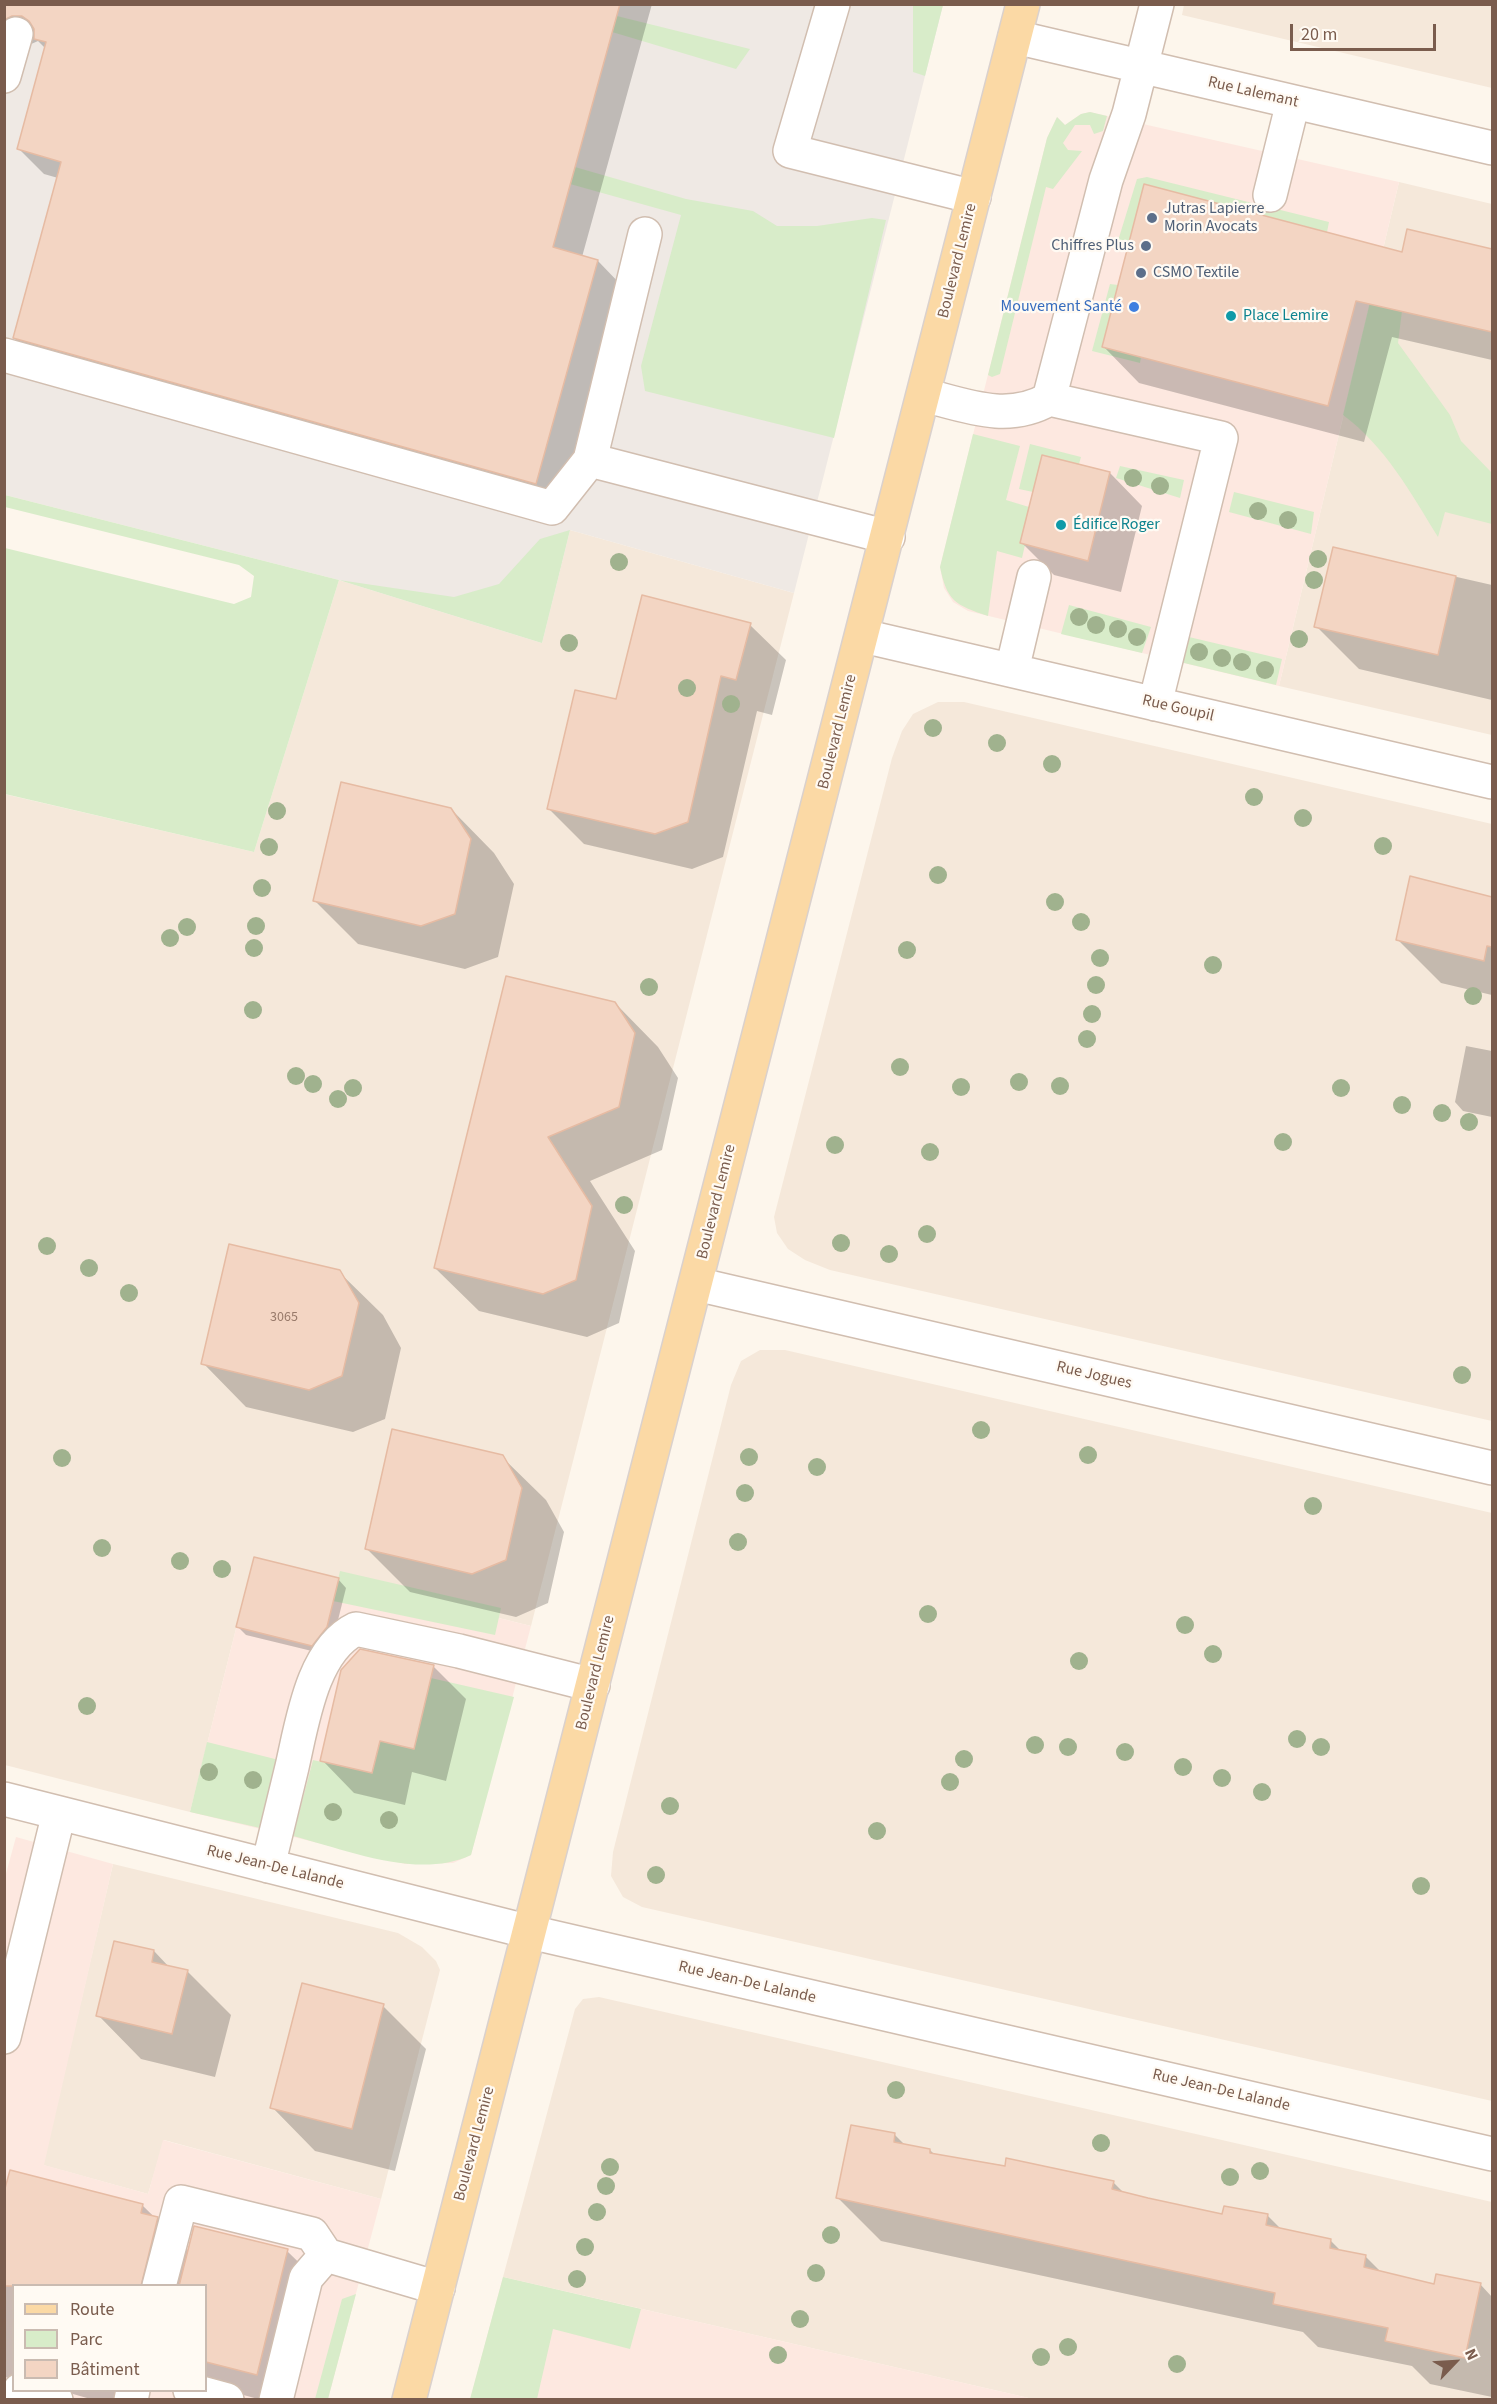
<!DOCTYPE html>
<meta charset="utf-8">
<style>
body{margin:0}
#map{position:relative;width:1497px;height:2404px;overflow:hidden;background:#fdf6ec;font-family:"Source Sans 3",sans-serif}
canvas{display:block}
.frame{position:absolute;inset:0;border:6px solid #7a5c4d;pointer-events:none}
.legend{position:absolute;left:12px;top:2284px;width:195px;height:108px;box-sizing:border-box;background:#fffaf3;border:2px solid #cabbb1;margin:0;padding:8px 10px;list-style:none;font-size:18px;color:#7a5c4d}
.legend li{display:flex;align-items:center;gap:12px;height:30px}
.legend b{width:30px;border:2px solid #cabbb1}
.north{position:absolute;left:1425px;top:2332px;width:60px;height:60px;-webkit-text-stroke:4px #fffaf3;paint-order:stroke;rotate:65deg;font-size:16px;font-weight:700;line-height:24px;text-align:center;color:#7a5c4d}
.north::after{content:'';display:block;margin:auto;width:21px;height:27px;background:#7a5c4d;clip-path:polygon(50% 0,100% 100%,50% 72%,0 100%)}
.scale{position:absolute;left:1290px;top:24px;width:146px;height:27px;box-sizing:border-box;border:3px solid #7a5c4d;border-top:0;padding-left:8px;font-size:18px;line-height:21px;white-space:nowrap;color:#7a5c4d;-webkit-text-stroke:4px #fffaf3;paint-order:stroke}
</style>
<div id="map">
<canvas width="1497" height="2404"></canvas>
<div class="frame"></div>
<ul class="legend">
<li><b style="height:8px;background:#fbd9a5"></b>Route</li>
<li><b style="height:16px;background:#d8ecc9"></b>Parc</li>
<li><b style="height:16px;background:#f3d5c3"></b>Bâtiment</li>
</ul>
<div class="north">N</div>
<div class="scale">20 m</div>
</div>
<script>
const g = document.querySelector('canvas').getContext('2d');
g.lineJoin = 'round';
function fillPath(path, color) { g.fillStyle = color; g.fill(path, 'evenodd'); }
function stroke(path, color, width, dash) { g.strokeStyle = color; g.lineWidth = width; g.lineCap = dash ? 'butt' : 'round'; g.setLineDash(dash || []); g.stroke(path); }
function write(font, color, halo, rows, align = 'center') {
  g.font = font + ' "Source Sans 3",sans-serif'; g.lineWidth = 4.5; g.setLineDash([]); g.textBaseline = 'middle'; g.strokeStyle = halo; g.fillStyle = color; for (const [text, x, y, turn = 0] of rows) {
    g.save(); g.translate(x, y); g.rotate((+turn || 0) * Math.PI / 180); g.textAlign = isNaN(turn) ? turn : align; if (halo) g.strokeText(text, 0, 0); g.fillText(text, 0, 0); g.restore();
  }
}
const residential = new Path2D(`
 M 1184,5 L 1492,5 L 1492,88 L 1182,15 Z
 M 1399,182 L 1492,204 L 1492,735 L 1279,686 Z
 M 570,530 L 794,593 L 531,1626 L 254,1557 L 190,1812 L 5,1765 L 4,794 L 254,852 L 339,580 L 542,643 Z
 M 938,702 L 964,702 L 1492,824 L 1492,1421 L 830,1270 L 805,1260 L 788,1249 L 777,1233 L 774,1217 L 892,758 L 902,731 L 913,714 Z
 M 760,1350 L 785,1350 L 1492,1513 L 1492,2101 L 642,1907 L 623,1897 L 611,1876 L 613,1852 L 731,1385 L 741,1361 Z
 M 113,1864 L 398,1933 L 422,1947 L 436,1961 L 440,1970 L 381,2199 L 164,2140 L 148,2194 L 43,2165 Z
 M 599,1997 L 1492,2202 L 1492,2399 L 1033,2399 L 503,2277 L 575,2009 L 583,1999 Z`);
const commercial = new Path2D(`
 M 1090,112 L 1399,182 L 1279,686 L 968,611 L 953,602 L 944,588 L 940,567 L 1047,138 L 1057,117 L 1065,125 L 1081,114 Z
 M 254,1557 L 531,1626 L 471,1855 L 453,1863 L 405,1864 L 190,1812 Z
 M 16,1837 L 113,1864 L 44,2165 L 148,2194 L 163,2140 L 381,2199 L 328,2399 L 5,2400 L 4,1881 ZM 14,2286 L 206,2286 L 206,2390 L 14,2390 Z
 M 503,2277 L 1033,2399 L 470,2400 Z`);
const industrial = new Path2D(`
 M 4,5 L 943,5 L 794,593 L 570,530 L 542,643 L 339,580 L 5,495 Z`);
const green = new Path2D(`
 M 913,5 L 943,5 L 925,76 L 913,72 Z
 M 617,16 L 750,49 L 736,69 L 612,32 Z
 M 1090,112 L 1107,116 L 1103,131 L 1094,134 L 1090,125 L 1075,125 L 1063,143 L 1068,150 L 1082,151 L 1053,189 L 1046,187 L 1000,374 L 992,377 L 988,375 L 1047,138 L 1057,117 L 1065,125 L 1081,114 Z
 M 575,167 L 686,199 L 753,211 L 777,226 L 817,226 L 872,218 L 886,220 L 834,438 L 645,391 L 641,366 L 681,215 L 570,184 Z
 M 1147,177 L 1329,222 L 1327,232 L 1144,184 L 1128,247 L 1117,244 L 1137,179 Z
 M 1110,284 L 1118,285 L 1102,347 L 1141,357 L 1140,363 L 1092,351 Z
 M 1374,285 L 1402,311 L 1398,343 L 1450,415 L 1461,441 L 1492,473 L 1492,524 L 1445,512 L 1438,537 C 1411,493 1385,446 1343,415 Z
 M 973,434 L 1020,446 L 1006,500 L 1029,507 L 1020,543 L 1025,545 L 1022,558 L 997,551 L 988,616 C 955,605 947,601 940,567 Z
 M 1030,444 L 1081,457 L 1079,464 L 1042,455 L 1033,492 L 1019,489 Z
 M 1120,466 L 1184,480 L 1180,498 L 1116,478 Z
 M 1234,492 L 1314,512 L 1311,534 L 1229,512 Z
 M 5,495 L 339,580 L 454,597 L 499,584 L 540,539 L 570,530 L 542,643 L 339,580 L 254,852 L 5,794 L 5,548 L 234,604 L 251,597 L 254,576 L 239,565 L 5,507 Z
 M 1069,605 L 1151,627 L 1142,653 L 1061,634 Z
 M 1189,637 L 1282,659 L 1276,685 L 1180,662 Z
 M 340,1571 L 501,1608 L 495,1635 L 333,1601 Z
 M 431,1678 L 514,1697 L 471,1855 C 418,1880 347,1850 293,1836 L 313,1760 L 372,1773 L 380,1741 L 414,1749 Z
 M 207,1742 L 279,1760 L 260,1828 L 190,1812 Z
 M 503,2277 L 641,2309 L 630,2349 L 553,2329 L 537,2399 L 470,2399 Z
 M 356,2294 L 328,2399 L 315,2399 L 342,2299 Z`);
const shadow = new Path2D(`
 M 4,4 L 652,4 L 582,257 L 598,261 L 623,287 L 562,509 L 40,363 L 14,338 L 58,178 L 44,174 L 18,148 L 46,49 L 38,41 L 29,45 L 4,48 Z
 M 1408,231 L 1492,251 L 1492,360 L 1392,337 L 1364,442 L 1139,383 L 1103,346 L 1403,254 Z
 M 1110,473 L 1142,506 L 1121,592 L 1054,575 L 1022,543 Z
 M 1334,549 L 1492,585 L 1492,700 L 1359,669 L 1316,626 Z
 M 750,625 L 786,660 L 772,715 L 757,711 L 723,857 L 692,869 L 584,844 L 549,809 L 617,701 Z
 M 451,809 L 494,853 L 514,884 L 498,957 L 465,969 L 358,944 L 315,901 Z
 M 1411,878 L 1492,898 L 1492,995 L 1441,983 L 1398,940 Z
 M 615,1003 L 658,1047 L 678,1078 L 662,1150 L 590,1181 L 635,1251 L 619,1323 L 587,1337 L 479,1311 L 435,1268 Z
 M 1466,1046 L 1492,1051 L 1492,1117 L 1463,1111 L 1455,1102 Z
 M 339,1272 L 383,1315 L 401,1348 L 385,1419 L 353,1432 L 246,1407 L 203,1363 Z
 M 502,1457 L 546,1500 L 564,1532 L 548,1603 L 516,1617 L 410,1592 L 366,1548 Z
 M 338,1579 L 346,1588 L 334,1636 L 320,1653 L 246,1635 L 238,1627 Z
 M 360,1651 L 433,1666 L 466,1699 L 446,1781 L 412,1772 L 405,1805 L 354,1793 L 322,1760 L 343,1670 Z
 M 154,1951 L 170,1968 L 187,1971 L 231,2015 L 215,2077 L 141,2059 L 98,2015 Z
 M 383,2006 L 426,2049 L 395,2171 L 315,2151 L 272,2107 Z
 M 895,2135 L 906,2146 L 930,2150 L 935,2155 L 1113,2182 L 1125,2194 L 1224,2216 L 1225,2207 L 1268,2216 L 1282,2230 L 1330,2240 L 1342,2252 L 1365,2256 L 1382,2273 L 1435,2286 L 1480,2284 L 1492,2297 L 1492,2397 L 1430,2384 L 1412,2366 L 1318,2347 L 1303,2332 L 881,2241 L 838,2198 Z
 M 4,2198 L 142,2205 L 189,2251 L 287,2251 L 320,2283 L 262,2400 L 206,2385 L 206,2286 L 14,2286 L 14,2379 L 4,2377 Z
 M 59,2390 L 137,2390 L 135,2400 L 94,2400 Z`);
const building = new Path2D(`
 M 4,4 L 620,4 L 553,247 L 598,260 L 536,484 L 13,338 L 61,162 L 17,149 L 46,42 L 34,39 L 34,29 L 29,21 L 22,16 L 12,16 L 4,20 Z
 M 1144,184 L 1402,252 L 1407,229 L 1492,249 L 1492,332 L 1356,301 L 1328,406 L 1102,347 Z
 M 1042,455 L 1110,472 L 1088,561 L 1020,543 Z
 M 1333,547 L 1456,576 L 1438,655 L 1314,627 Z
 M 642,595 L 751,623 L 736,680 L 721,676 L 688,822 L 655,834 L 547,809 L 575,690 L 616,699 Z
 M 341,782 L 451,808 L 471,839 L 455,914 L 421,926 L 313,901 Z
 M 1410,876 L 1492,897 L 1492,947 L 1487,946 L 1484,961 L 1396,940 Z
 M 506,976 L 615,1002 L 635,1033 L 619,1107 L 548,1137 L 592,1206 L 576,1280 L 543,1294 L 434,1268 Z
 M 229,1244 L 340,1270 L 359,1303 L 342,1376 L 309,1390 L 201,1364 Z
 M 392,1429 L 503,1455 L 522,1488 L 506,1560 L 472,1574 L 365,1549 Z
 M 254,1557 L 339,1578 L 327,1627 L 312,1646 L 236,1627 Z
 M 360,1649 L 434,1665 L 414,1749 L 380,1741 L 372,1773 L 320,1761 L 341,1670 Z
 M 114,1941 L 154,1950 L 152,1962 L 188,1970 L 172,2034 L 96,2016 Z
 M 302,1983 L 384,2004 L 352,2129 L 270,2108 Z
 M 851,2125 L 895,2133 L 894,2142 L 930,2149 L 930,2153 L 1005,2166 L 1006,2158 L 1114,2181 L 1112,2189 L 1148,2198 L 1222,2214 L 1224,2206 L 1268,2214 L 1266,2225 L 1331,2239 L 1330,2248 L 1366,2255 L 1364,2267 L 1434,2284 L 1436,2274 L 1481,2283 L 1465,2358 L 1385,2341 L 1388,2328 L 1273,2304 L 1275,2293 L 836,2198 Z
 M 10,2170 L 143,2204 L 141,2213 L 158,2217 L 141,2286 L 4,2286 L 4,2192 Z
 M 194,2226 L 288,2249 L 257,2375 L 206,2362 L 206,2286 L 179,2286 Z`);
const minor = new Path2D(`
 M 833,4 L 790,151 L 974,197
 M 1015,37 L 1492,148
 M 4,76 L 16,34
 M 1270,195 L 1293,102
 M 645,234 L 590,460 L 888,537
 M 4,355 L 552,508 L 590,460
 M 924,395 C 967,406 1008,423 1049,399 L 1221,438 L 1155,704
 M 1049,399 L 1106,180 L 1129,114 L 1157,4
 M 863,636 L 1492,782
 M 1012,670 L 1034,577
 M 696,1284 L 1492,1468
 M 4,1799 L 530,1932 L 1492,2154
 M 268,1866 C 276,1833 284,1800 292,1767 C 302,1724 312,1650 356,1629 L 459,1651 L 593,1685
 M 4,2037 L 59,1813
 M 159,2286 L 181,2202 L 312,2234 L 326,2255 L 438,2288
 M 20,2390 L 56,2400
 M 190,2390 L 227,2400
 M 131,2400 L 133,2390
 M 276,2400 L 306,2278 L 326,2255`);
const major = new Path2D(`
 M 409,2400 L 1023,4`);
const trees = [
 [1133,478],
 [1160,486],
 [1258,511],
 [1288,520],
 [1318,559],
 [619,562],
 [1314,580],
 [1079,617],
 [1096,625],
 [1118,629],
 [1137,637],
 [1299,639],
 [569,643],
 [1199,652],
 [1222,658],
 [1242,662],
 [1265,670],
 [687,688],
 [731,704],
 [933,728],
 [997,743],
 [1052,764],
 [1254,797],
 [277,811],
 [1303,818],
 [1383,846],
 [269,847],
 [938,875],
 [262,888],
 [1055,902],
 [1081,922],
 [256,926],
 [187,927],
 [170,938],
 [254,948],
 [907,950],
 [1100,958],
 [1213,965],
 [1096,985],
 [649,987],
 [1473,996],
 [253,1010],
 [1092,1014],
 [1087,1039],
 [900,1067],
 [296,1076],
 [1019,1082],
 [313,1084],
 [1060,1086],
 [961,1087],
 [353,1088],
 [1341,1088],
 [338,1099],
 [1402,1105],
 [1442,1113],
 [1469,1122],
 [1283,1142],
 [835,1145],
 [930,1152],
 [624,1205],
 [927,1234],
 [841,1243],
 [47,1246],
 [889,1254],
 [89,1268],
 [129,1293],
 [1462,1375],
 [981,1430],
 [1088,1455],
 [749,1457],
 [62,1458],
 [817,1467],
 [745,1493],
 [1313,1506],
 [738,1542],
 [102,1548],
 [180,1561],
 [222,1569],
 [928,1614],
 [1185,1625],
 [1213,1654],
 [1079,1661],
 [87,1706],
 [1297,1739],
 [1035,1745],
 [1068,1747],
 [1321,1747],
 [1125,1752],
 [964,1759],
 [1183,1767],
 [209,1772],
 [1222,1778],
 [253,1780],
 [950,1782],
 [1262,1792],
 [670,1806],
 [333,1812],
 [389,1820],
 [877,1831],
 [656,1875],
 [1421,1886],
 [896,2090],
 [1101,2143],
 [610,2167],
 [1260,2171],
 [1230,2177],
 [606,2186],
 [597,2212],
 [831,2235],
 [585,2247],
 [816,2273],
 [577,2279],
 [800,2319],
 [1068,2347],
 [778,2355],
 [1041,2357],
 [1177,2364]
];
const markers = [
 [1152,218,6,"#5c6f8a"],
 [1146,246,6,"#5c6f8a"],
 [1141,273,6,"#5c6f8a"],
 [1134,307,6,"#3f7fe0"],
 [1231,316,6,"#0f9aa8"],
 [1061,525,6,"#0f9aa8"]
];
const numberNames = [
 ["3065",284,1318]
];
const streetNames = [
 ["Rue Lalemant",1253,93,13],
 ["Boulevard Lemire",958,261,-76],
 ["Rue Goupil",1178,709,13],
 ["Boulevard Lemire",838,732,-76],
 ["Boulevard Lemire",717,1202,-76],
 ["Rue Jogues",1094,1376,13],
 ["Boulevard Lemire",596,1673,-76],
 ["Rue Jean-De Lalande",275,1868,14],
 ["Rue Jean-De Lalande",747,1983,13],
 ["Rue Jean-De Lalande",1221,2091,13],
 ["Boulevard Lemire",475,2144,-75]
];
const serviceNames = [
 ["Jutras Lapierre",1164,209],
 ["Morin Avocats",1164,227],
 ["Chiffres Plus",1134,246,"right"],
 ["CSMO Textile",1153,273]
];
const shopNames = [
 ["Mouvement Santé",1122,307]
];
const cultureNames = [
 ["Place Lemire",1243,316],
 ["Édifice Roger",1073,525]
];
fillPath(residential, '#f5e8da');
fillPath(commercial, '#fde8e0');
fillPath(industrial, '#efe9e4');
fillPath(green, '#d8ecc9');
fillPath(shadow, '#0003');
fillPath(building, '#f3d5c3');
stroke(building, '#e6bba3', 1.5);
stroke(minor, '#d1beb0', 36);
stroke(major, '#dad1cd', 36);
stroke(minor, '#fff', 33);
stroke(major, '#fbd9a5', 33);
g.fillStyle = '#a0b28e';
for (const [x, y] of trees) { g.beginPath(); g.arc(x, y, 9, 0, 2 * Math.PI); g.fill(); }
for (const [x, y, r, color] of markers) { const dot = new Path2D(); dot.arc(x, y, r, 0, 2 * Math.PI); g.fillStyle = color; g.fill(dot); stroke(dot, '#fffaf3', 2); }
write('14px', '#987a6a', null, numberNames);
write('16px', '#7a5c4d', '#fffaf3', streetNames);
write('16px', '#4e5e75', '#fffaf3', serviceNames, 'left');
write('16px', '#366cbe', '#fffaf3', shopNames, 'right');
write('16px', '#0d838f', '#fffaf3', cultureNames, 'left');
</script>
